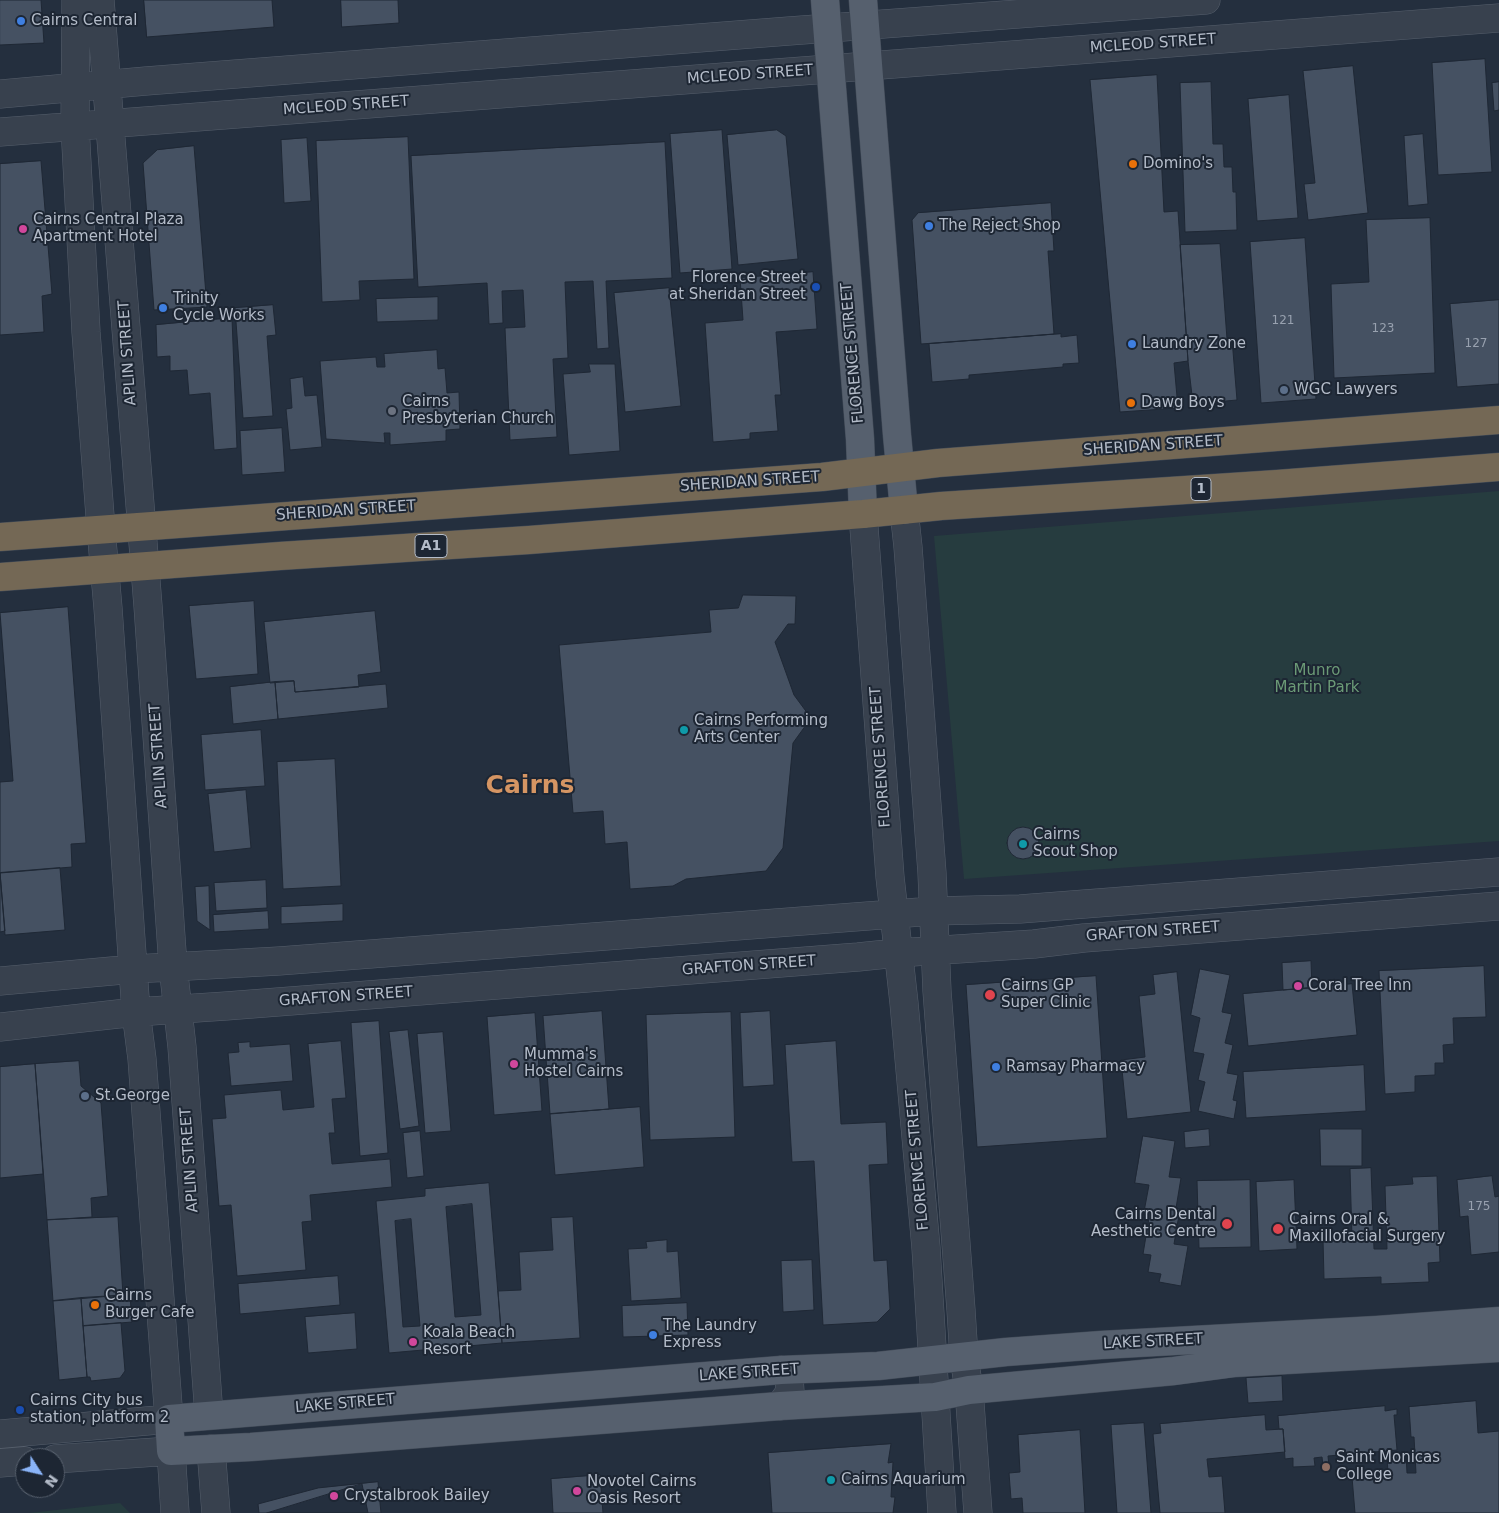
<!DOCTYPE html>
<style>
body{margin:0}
#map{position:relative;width:1499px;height:1513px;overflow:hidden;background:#242f3e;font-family:"DejaVu Sans",sans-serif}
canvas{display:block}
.north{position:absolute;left:15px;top:1448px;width:50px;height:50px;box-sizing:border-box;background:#1d2633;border:1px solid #59626f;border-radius:50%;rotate:125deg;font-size:14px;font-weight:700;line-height:20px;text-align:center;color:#b4bcc9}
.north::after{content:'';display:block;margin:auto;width:18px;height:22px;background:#8ab4f8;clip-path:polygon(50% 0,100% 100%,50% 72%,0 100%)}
</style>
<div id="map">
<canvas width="1499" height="1513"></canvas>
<div class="north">N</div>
</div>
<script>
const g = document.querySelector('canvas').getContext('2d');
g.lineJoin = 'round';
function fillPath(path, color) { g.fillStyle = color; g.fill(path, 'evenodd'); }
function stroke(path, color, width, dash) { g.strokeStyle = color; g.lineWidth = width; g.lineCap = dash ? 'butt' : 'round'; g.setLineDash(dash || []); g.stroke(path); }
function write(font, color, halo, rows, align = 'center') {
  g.font = font + ' "DejaVu Sans",sans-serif'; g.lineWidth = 4; g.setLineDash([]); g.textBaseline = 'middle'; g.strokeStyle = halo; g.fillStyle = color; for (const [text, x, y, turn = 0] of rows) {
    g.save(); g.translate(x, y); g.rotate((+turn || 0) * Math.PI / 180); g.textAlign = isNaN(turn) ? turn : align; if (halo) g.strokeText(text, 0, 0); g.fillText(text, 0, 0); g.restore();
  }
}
const green = new Path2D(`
 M 1499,491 L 1499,841 L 964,879 L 934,536 Z
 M 120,1503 L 130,1513 L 29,1513 Z`);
const building = new Path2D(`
 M 0,0 L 41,0 L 44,43 L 0,45 Z
 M 144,0 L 272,0 L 274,27 L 147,37 Z
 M 341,0 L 398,0 L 399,23 L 342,27 Z
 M 1485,59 L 1492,172 L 1438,175 L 1432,63 Z
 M 1353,66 L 1368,213 L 1308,220 L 1304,184 L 1315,183 L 1303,71 Z
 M 1157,75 L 1164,212 L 1178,211 L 1188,361 L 1174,363 L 1178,408 L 1120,412 L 1090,80 Z
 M 1211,82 L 1213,144 L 1223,144 L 1224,167 L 1232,167 L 1233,192 L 1236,192 L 1237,230 L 1185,232 L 1180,83 Z
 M 1499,82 L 1499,110 L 1494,111 L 1492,83 Z
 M 1289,95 L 1298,218 L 1257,221 L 1248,99 Z
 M 722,130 L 732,269 L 680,273 L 670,134 Z
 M 777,130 L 786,136 L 798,259 L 738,265 L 727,135 Z
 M 1423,134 L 1428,204 L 1408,206 L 1404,136 Z
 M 408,137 L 414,279 L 359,281 L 360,300 L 322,302 L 316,141 Z
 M 307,138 L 311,201 L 284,203 L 281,140 Z
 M 665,142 L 672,278 L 606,281 L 609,348 L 597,349 L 593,281 L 565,282 L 568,358 L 553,359 L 557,437 L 510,440 L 505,328 L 525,327 L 523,290 L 502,291 L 503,323 L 489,324 L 487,283 L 418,287 L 411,156 Z
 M 194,146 L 207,307 L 154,310 L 143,163 L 157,150 Z
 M 41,161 L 52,294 L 42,296 L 44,332 L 0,335 L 0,164 Z
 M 1051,203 L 1054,251 L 1048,251 L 1054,334 L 921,344 L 912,220 L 918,213 Z
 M 1430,218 L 1435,373 L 1334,378 L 1331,284 L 1369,282 L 1366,220 Z
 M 1305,238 L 1316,399 L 1261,403 L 1250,242 Z
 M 1220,244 L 1227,339 L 1232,339 L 1237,400 L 1193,404 L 1188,361 L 1180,245 Z
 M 813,272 L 817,329 L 776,332 L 781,395 L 775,395 L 778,431 L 750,433 L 750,439 L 713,442 L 705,323 L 743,320 L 740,278 Z
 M 669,288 L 681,406 L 625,412 L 614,293 Z
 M 438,297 L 438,320 L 377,322 L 376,299 Z
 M 1499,300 L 1499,384 L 1457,387 L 1450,304 Z
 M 273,305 L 276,335 L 267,336 L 273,416 L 243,418 L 235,308 Z
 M 232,318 L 237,448 L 214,450 L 210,393 L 189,395 L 187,370 L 170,371 L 170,356 L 157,357 L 156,325 Z
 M 1061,334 L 1061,337 L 1077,335 L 1079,363 L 1063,364 L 1063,367 L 969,375 L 969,379 L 932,382 L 929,344 Z
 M 437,350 L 438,369 L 445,368 L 447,393 L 459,392 L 460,429 L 446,430 L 446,441 L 390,445 L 390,433 L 384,433 L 385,443 L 326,439 L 320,361 L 376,357 L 377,367 L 385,367 L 384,354 Z
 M 589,364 L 615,364 L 620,451 L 569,455 L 563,374 L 590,372 Z
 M 303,377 L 305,396 L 317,395 L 322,447 L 290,450 L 286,409 L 292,408 L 290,379 Z
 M 282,428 L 285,472 L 242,475 L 240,431 Z
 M 743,595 L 796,596 L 795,624 L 788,624 L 775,642 L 794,695 L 811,718 L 793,743 L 783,848 L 766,871 L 686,879 L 673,886 L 630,889 L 627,842 L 605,844 L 603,811 L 573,813 L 559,645 L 711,632 L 709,610 L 738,608 Z
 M 254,601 L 258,674 L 196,679 L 189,606 Z
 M 68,607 L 86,843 L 71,844 L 72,867 L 0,873 L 5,931 L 0,932 L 0,782 L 13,781 L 0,613 Z
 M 375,611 L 381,672 L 358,675 L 359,687 L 295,692 L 294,681 L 270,683 L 264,622 Z
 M 294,681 L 295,692 L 386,684 L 388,708 L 278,719 L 275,682 Z
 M 275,682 L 278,719 L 233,724 L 230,687 Z
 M 261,730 L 265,786 L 205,790 L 201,735 Z
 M 335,759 L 341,886 L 283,889 L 277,762 Z
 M 246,790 L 251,848 L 214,852 L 208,794 Z
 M1007 843a16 16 0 1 1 32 0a16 16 0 1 1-32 0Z
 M 60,868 L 65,930 L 5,935 L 0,873 Z
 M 266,880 L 267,908 L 216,911 L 214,883 Z
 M 209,886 L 210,930 L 197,921 L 195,887 Z
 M 343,904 L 343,921 L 281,924 L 281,907 Z
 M 268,911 L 269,929 L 214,932 L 213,915 Z
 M 1311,961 L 1312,988 L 1283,990 L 1282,963 Z
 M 1484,966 L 1486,1017 L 1453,1018 L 1454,1044 L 1443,1045 L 1444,1063 L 1435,1063 L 1435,1075 L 1415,1076 L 1415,1092 L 1385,1094 L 1379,971 Z
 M 1200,969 L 1230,975 L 1222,1012 L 1232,1014 L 1225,1043 L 1233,1045 L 1227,1073 L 1238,1075 L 1233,1100 L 1237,1101 L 1234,1119 L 1198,1111 L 1205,1082 L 1198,1080 L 1204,1054 L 1193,1052 L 1200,1018 L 1191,1015 Z
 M 1177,972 L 1191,1112 L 1127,1119 L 1121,1060 L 1145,1057 L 1139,996 L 1155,994 L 1153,975 Z
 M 1096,976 L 1107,1138 L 977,1147 L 966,985 Z
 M 1352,984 L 1357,1035 L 1248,1046 L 1243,994 Z
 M 602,1011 L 609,1109 L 550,1114 L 543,1016 Z
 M 770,1011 L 774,1085 L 743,1087 L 740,1013 Z
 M 731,1012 L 735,1137 L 650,1140 L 646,1015 Z
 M 535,1013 L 542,1111 L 494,1115 L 487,1017 Z
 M 379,1021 L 388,1153 L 360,1156 L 351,1023 Z
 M 408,1030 L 419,1126 L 400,1129 L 389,1032 Z
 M 443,1032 L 451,1131 L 425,1133 L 417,1034 Z
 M 341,1041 L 346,1098 L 332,1099 L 335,1133 L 329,1133 L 332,1164 L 390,1159 L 392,1187 L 310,1195 L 312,1221 L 302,1222 L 306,1270 L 237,1276 L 231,1205 L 219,1206 L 212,1119 L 226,1118 L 224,1095 L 281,1090 L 283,1110 L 314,1107 L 308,1044 Z
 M 836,1041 L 841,1124 L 886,1122 L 888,1164 L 869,1165 L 874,1261 L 887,1260 L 890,1309 L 877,1322 L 823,1325 L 814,1161 L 792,1162 L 785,1045 Z
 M 250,1042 L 250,1047 L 290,1044 L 293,1081 L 231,1086 L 228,1053 L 239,1052 L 238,1043 Z
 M 79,1061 L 81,1086 L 101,1103 L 108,1196 L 91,1198 L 92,1217 L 47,1220 L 35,1064 Z
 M 35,1064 L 43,1174 L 0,1178 L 0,1067 Z
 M 1364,1065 L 1366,1111 L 1246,1118 L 1243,1072 Z
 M 640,1107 L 644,1167 L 555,1175 L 550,1114 Z
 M 1209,1129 L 1210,1146 L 1185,1148 L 1184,1132 Z
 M 1320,1129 L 1362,1129 L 1362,1166 L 1321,1166 Z
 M 420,1131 L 424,1176 L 407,1178 L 403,1133 Z
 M 1143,1136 L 1175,1141 L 1169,1177 L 1181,1178 L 1176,1208 L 1180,1209 L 1174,1244 L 1188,1246 L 1181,1286 L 1159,1282 L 1161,1274 L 1148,1272 L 1151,1255 L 1143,1254 L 1149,1218 L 1143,1217 L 1149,1185 L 1135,1183 Z
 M 1371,1168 L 1374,1249 L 1387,1249 L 1385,1186 L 1413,1184 L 1412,1177 L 1437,1176 L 1440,1262 L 1428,1263 L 1429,1282 L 1381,1284 L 1381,1277 L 1324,1279 L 1323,1239 L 1352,1238 L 1350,1169 Z
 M 1492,1176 L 1495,1197 L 1499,1196 L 1499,1252 L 1471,1255 L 1468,1216 L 1460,1217 L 1457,1180 Z
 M 1250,1180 L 1251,1247 L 1199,1248 L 1197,1181 Z
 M 1294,1180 L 1297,1249 L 1259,1251 L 1256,1182 Z
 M 489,1183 L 502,1343 L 389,1353 L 376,1201 L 425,1196 L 425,1189 ZM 472,1204 L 481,1315 L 455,1317 L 446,1207 ZM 411,1219 L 420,1326 L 403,1327 L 395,1221 Z
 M 118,1217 L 123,1295 L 53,1301 L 47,1220 Z
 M 573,1217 L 580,1338 L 502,1343 L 498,1291 L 521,1290 L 519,1252 L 553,1250 L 551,1218 Z
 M 667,1240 L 667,1252 L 678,1251 L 681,1298 L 631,1301 L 628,1249 L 647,1248 L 646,1242 Z
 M 812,1260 L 814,1310 L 783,1312 L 781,1261 Z
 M 338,1276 L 340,1305 L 240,1314 L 238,1284 Z
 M 130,1295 L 132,1322 L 83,1326 L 81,1298 Z
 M 81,1298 L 87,1377 L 59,1380 L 53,1301 Z
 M 687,1303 L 688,1335 L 623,1337 L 622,1306 Z
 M 355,1313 L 357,1349 L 308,1353 L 305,1317 Z
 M 121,1323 L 125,1371 L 120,1378 L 91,1381 L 90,1377 L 87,1377 L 83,1326 Z
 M 1282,1376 L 1283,1401 L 1248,1403 L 1246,1378 Z
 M 1476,1401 L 1478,1433 L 1499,1431 L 1499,1513 L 1355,1513 L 1352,1477 L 1388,1474 L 1387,1456 L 1406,1454 L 1407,1473 L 1416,1473 L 1414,1437 L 1411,1437 L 1409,1407 Z
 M 1385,1406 L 1385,1411 L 1397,1409 L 1397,1415 L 1394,1415 L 1397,1450 L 1328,1456 L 1329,1466 L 1323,1466 L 1322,1457 L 1314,1458 L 1315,1466 L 1293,1467 L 1293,1458 L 1285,1459 L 1283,1429 L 1279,1429 L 1278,1416 Z
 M 1265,1415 L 1266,1430 L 1283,1429 L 1285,1452 L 1207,1459 L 1209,1477 L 1222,1476 L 1225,1513 L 1160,1513 L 1153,1434 L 1161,1433 L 1160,1424 Z
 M 1144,1423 L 1151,1513 L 1117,1513 L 1111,1425 Z
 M 1080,1430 L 1085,1513 L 1023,1513 L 1022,1498 L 1011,1499 L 1009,1473 L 1020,1472 L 1018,1435 Z
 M 891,1444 L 888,1463 L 893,1462 L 891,1497 L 895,1497 L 893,1513 L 772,1513 L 768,1453 Z
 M 600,1475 L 603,1513 L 553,1513 L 551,1479 Z
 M 378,1482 L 381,1513 L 259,1513 L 258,1504 L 318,1488 Z
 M 362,1484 L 368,1513 L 267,1513 Z`);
const minor = new Path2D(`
 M 100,0 L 148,606 L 173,966 L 182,1047 L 209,1415
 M 0,94 L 146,81 L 789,31 L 1206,0
 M 0,132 L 1499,18
 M 904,510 L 908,547 L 932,873 L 937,991 L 961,1310 L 964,1357 L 969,1390 L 978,1513
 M 863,514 L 890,877 L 904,1003 L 926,1248 L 942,1513
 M 0,981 L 134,969 L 279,961 L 933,911 L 1020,909 L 1499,872
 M 0,1027 L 136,1012 L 226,1006 L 858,957 L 897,953 L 1034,944 L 1084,938 L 1499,906
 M 780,1406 L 790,1392 L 789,1376 L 781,1370
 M 0,1434 L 169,1419 L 142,1059 L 136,1012 L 108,608 L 101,529 L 86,332 L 75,126 L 76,0
 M 211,1449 L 216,1513
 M 55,1459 L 171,1451 L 175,1513
 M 0,1463 L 25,1461`);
const major = new Path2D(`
 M 825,0 L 860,439 L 863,514
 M 863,0 L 897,435 L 904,510
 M 1499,1321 L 1377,1330 L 1101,1345 L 1006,1352 L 878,1366 L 781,1370 L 169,1419 L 171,1451 L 251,1447 L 780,1406 L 935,1397 L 969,1390 L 1174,1371 L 1234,1363 L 1499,1348`);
const highway = new Path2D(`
 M 0,537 L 822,477 L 938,463 L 1499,420
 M 0,577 L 280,556 L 529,540 L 863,514 L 941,506 L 1277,484 L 1499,467`);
const markers = [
 [21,21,5,"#3f7fe0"],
 [1133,164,5,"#e8710a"],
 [929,226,5,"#3f7fe0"],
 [23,229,5,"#d1479c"],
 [816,287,5,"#1a4fb4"],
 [163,308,5,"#3f7fe0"],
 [1132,344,5,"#3f7fe0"],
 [1284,390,5,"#5c6f8a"],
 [1131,403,5,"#e8710a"],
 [392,411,5,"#6b7280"],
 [684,730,5,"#0f9aa8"],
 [1023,844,5,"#0f9aa8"],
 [1298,986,5,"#d1479c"],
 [990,995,6,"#e0444e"],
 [514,1064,5,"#d1479c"],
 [996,1067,5,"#3f7fe0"],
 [85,1096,5,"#5c6f8a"],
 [1227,1224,6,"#e0444e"],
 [1278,1229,6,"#e0444e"],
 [95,1305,5,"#e8710a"],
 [653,1335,5,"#3f7fe0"],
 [413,1342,5,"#d1479c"],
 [20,1410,5,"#1a4fb4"],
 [1326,1467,5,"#8d6e63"],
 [831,1480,5,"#0f9aa8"],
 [577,1491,5,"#d1479c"],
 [334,1496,5,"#d1479c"]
];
const numberNames = [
 ["121",1283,321],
 ["123",1383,329],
 ["127",1476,344],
 ["175",1479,1207]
];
const shields = [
 [1201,489,20],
 [431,546,32]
];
const shieldNames = [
 ["1",1201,489],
 ["A1",431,546]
];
const poiNames = [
 ["Cairns Central",31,21],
 ["Domino's",1143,164],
 ["Cairns Central Plaza",33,220],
 ["Apartment Hotel",33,237],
 ["The Reject Shop",939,226],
 ["Florence Street",806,278,"right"],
 ["at Sheridan Street",806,295,"right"],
 ["Trinity",173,299],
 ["Cycle Works",173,316],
 ["Laundry Zone",1142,344],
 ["WGC Lawyers",1294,390],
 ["Cairns",402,402],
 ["Presbyterian Church",402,419],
 ["Dawg Boys",1141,403],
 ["Cairns Performing",694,721],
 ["Arts Center",694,738],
 ["Cairns",1033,835],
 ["Scout Shop",1033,852],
 ["Cairns GP",1001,986],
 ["Super Clinic",1001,1003],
 ["Coral Tree Inn",1308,986],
 ["Mumma's",524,1055],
 ["Hostel Cairns",524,1072],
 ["Ramsay Pharmacy",1006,1067],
 ["St.George",95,1096],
 ["Cairns Dental",1216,1215,"right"],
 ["Aesthetic Centre",1216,1232,"right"],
 ["Cairns Oral &",1289,1220],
 ["Maxillofacial Surgery",1289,1237],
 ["Cairns",105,1296],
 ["Burger Cafe",105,1313],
 ["The Laundry",663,1326],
 ["Express",663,1343],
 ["Koala Beach",423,1333],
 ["Resort",423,1350],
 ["Cairns City bus",30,1401],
 ["station, platform 2",30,1418],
 ["Saint Monicas",1336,1458],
 ["College",1336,1475],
 ["Cairns Aquarium",841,1480],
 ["Novotel Cairns",587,1482],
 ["Oasis Resort",587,1499],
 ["Crystalbrook Bailey",344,1496]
];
const streetNames = [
 ["MCLEOD STREET",1153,44,-4],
 ["MCLEOD STREET",750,75,-4],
 ["MCLEOD STREET",346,106,-4],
 ["APLIN STREET",128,353,-94],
 ["FLORENCE STREET",853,353,-95],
 ["SHERIDAN STREET",1153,446,-4],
 ["SHERIDAN STREET",750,482,-4],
 ["SHERIDAN STREET",346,511,-4],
 ["APLIN STREET",159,756,-94],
 ["FLORENCE STREET",881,757,-94],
 ["GRAFTON STREET",1153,932,-4],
 ["GRAFTON STREET",749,966,-4],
 ["GRAFTON STREET",346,997,-4],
 ["APLIN STREET",190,1160,-94],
 ["FLORENCE STREET",918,1160,-95],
 ["LAKE STREET",1153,1342,-3],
 ["LAKE STREET",749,1373,-4],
 ["LAKE STREET",345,1404,-5]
];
const parkNames = [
 ["Munro",1317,671],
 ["Martin Park",1317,688]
];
const townNames = [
 ["Cairns",530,786]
];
fillPath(green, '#263c3f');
fillPath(building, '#455162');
stroke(building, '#1f2835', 1);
stroke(minor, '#565f6c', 29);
stroke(major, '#414a57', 29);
stroke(highway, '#434c59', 29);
stroke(minor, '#38414e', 28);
stroke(major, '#56606e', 28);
stroke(highway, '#746855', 28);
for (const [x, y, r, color] of markers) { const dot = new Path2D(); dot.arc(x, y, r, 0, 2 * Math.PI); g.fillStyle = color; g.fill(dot); stroke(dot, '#1d2633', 2); }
write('12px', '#98a1af', null, numberNames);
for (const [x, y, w] of shields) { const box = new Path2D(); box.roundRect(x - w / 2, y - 11.5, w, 23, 4); g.fillStyle = '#1d2633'; g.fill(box); stroke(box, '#b4bcc9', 1); }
write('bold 14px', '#b4bcc9', null, shieldNames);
write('15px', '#b4bcc9', '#1d2633', poiNames, 'left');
write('15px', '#b4bcc9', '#1d2633', streetNames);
write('15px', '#6b9a76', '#1d2633', parkNames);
write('bold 25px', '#d59563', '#1d2633', townNames);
</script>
